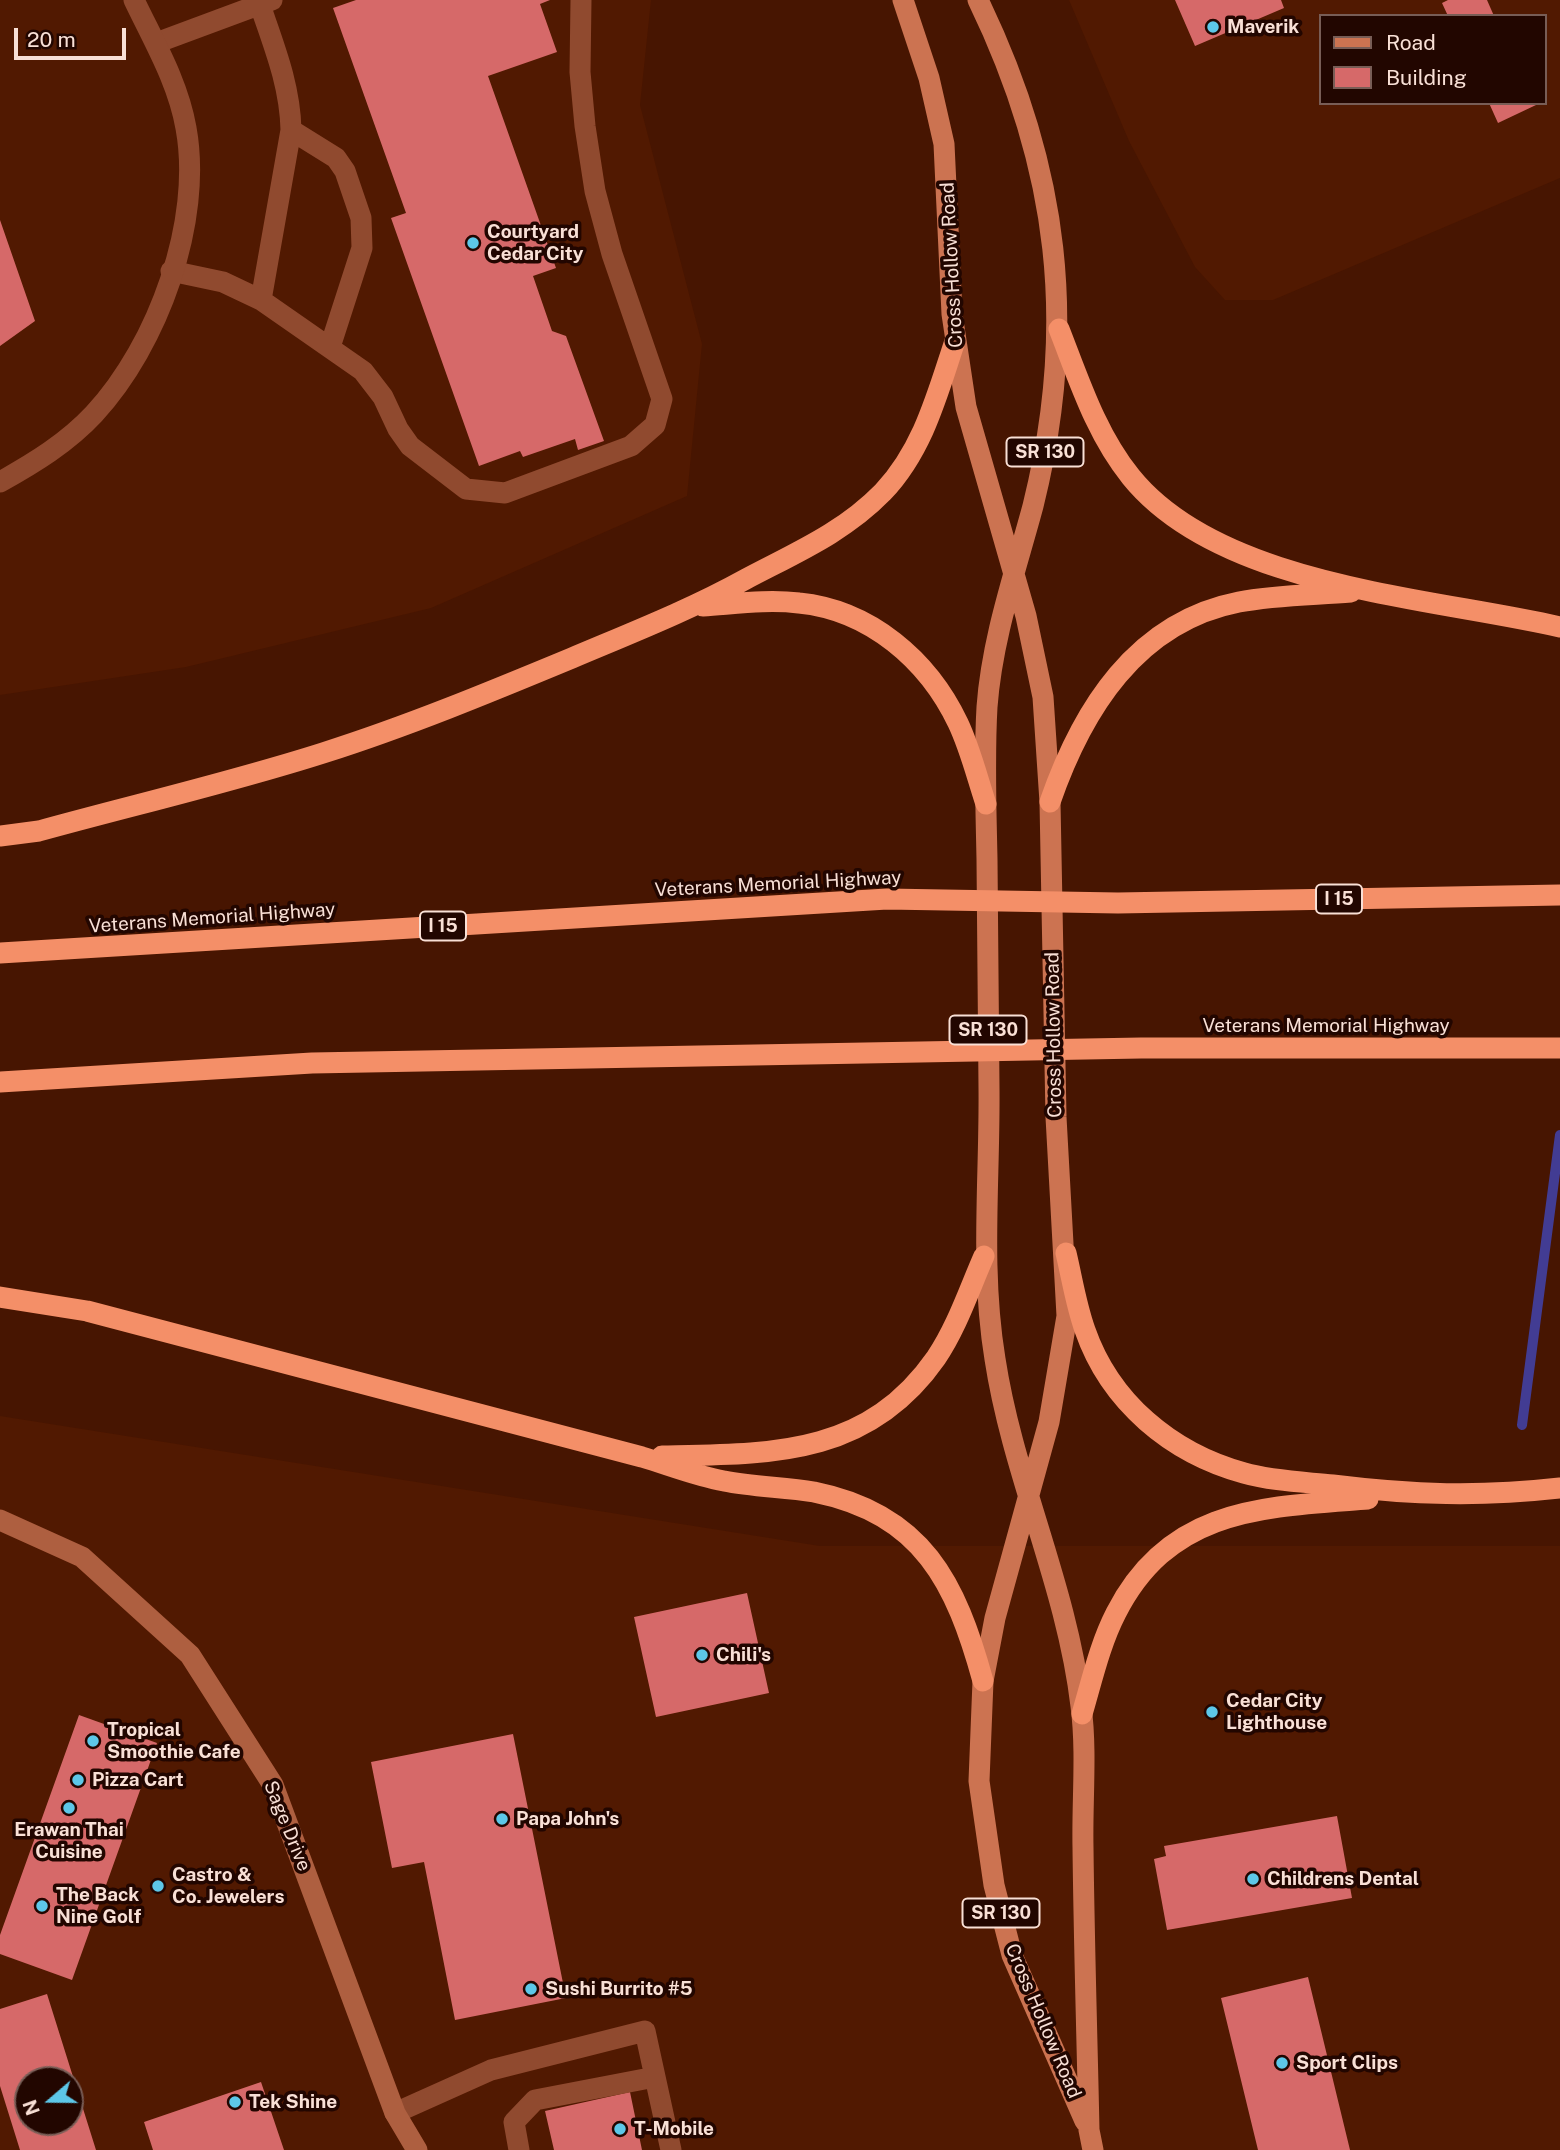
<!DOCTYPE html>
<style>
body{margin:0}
#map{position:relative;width:1560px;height:2150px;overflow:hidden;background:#471501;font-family:"Public Sans",sans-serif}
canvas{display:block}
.legend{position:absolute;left:1319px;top:14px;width:228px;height:91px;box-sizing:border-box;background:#220600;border:2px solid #785d56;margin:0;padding:9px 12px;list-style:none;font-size:21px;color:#f9e0d6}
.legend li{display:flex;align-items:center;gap:14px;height:35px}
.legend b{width:35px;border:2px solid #785d56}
.north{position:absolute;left:14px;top:2066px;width:70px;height:70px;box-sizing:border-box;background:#220600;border:2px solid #785d56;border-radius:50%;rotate:250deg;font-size:19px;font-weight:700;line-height:28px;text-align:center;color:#f9e0d6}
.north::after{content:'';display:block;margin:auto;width:24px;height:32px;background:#5dc7e8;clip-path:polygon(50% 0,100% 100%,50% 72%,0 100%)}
.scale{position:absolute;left:14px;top:28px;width:112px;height:32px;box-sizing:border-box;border:4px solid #f9e0d6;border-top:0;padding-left:9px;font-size:21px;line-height:24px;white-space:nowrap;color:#f9e0d6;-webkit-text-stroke:5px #220600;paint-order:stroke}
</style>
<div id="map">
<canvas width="1560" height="2150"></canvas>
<ul class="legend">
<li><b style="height:9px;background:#cc7351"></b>Road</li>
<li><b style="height:19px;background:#d66969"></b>Building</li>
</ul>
<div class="north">N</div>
<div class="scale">20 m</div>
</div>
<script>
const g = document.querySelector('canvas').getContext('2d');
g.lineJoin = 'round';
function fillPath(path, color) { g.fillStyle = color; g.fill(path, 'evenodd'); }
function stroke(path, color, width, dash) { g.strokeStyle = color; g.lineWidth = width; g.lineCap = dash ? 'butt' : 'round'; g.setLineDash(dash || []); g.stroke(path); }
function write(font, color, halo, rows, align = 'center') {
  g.font = font + ' "Public Sans",sans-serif'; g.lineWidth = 7; g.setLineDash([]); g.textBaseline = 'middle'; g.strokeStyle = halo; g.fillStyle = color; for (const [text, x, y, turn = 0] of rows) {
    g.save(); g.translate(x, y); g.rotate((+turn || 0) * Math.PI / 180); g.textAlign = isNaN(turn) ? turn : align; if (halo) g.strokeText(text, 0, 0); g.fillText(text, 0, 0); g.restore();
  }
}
const built = new Path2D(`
 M 0,0 L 651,0 L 640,105 L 702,344 L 687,496 L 431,608 L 186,667 L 0,695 Z
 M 1069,0 L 1560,0 L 1560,178 L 1273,300 L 1225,300 L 1195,267 L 1129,141 ZM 1320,16 L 1544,16 L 1544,103 L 1320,103 Z
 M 0,1416 L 820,1546 L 1560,1546 L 1560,2150 L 0,2150 ZM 28,2080 L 70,2080 L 70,2122 L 28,2122 Z`);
const stream = new Path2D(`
 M 1522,1425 L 1560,1135`);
const building = new Path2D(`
 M 356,0 L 550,0 L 540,4 L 557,52 L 488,76 L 556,268 L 533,276 L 552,331 L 566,336 L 604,441 L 578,450 L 575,439 L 523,457 L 520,451 L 479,466 L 391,218 L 406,213 L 333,8 Z
 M 1175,0 L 1281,0 L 1284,8 L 1195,46 Z
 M 1448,0 L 1487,0 L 1494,16 L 1448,16 L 1442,3 Z
 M 1489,103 L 1535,103 L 1536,105 L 1498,123 Z
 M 0,220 L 35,321 L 0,346 Z
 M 747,1593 L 769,1693 L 656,1717 L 634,1617 Z
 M 79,1715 L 157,1743 L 72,1980 L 0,1954 L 0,1935 Z
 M 513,1734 L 566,1998 L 455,2020 L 424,1862 L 392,1868 L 371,1762 Z
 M 1337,1816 L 1352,1898 L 1167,1930 L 1154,1859 L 1166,1856 L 1164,1846 Z
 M 1308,1977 L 1350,2150 L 1258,2150 L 1221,1998 Z
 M 47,1994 L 96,2150 L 20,2150 L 0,2086 L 0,2009 ZM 28,2080 L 70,2080 L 70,2122 L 28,2122 Z
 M 261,2082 L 284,2150 L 153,2150 L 144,2122 Z
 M 630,2092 L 642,2150 L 554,2150 L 545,2111 Z`);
const lane = new Path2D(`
 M 260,5 C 274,46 290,85 291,130 L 261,300
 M 156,43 L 272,0
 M 291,130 L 336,158 L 345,171 L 361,218 L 362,248 L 330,347
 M 171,271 L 223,282 L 261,300 L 363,371 L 383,397 L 398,429 L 410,446 L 466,489 L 505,493 L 631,446 L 655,425 L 662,399 L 612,254 L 595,191 L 585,126 L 580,72 L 581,0
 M 395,2113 L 491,2070 L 645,2031 L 671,2150
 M 519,2150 L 514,2122 L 535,2100 L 655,2077`);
const street = new Path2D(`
 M 0,482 C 34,463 67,443 94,414 C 158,345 203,221 186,128 C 178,82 154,42 134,0`);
const secondary = new Path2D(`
 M 0,1520 L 82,1557 L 190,1655 L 273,1785 L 395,2113 L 417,2150`);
const primary = new Path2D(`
 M 903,0 L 929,78 L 944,144 L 952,314 L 966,407 L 1026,616 L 1043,697 L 1050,802 L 1056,1117 L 1067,1316 L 1049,1422 L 995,1618 L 983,1681 L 979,1781 L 994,1885 L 1012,1955 L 1085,2121
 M 978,0 C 1059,167 1078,326 1033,506 C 1015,573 992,638 987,707 C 984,758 986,809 987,859 C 987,936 988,1012 989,1088 C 990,1179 980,1268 995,1359 C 1013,1477 1067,1586 1081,1706 C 1087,1752 1082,1801 1083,1847 C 1084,1941 1087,2035 1089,2130 L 1093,2150`);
const highway = new Path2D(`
 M 1059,329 C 1079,380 1096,434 1131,477 C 1220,587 1430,597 1560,627
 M 703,606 C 734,604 767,599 799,603 C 870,610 928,660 958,723 C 970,748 977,777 986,804
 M 1050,802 C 1082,710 1136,622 1239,602 C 1275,595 1314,595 1351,592
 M 0,836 L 39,831 C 133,805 229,783 323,753 C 408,726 490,692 572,658 C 631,633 690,610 746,579 C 795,553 843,533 883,492 C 923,450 937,395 955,341
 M 0,953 L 887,899 L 1118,903 L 1560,895
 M 0,1082 L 312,1063 L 1141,1048 L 1560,1048
 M 1066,1253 C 1072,1278 1076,1305 1085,1330 C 1110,1402 1171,1453 1244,1473 C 1272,1481 1304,1482 1333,1485 C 1413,1495 1480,1497 1560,1488
 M 0,1297 L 87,1311 L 642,1457 C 669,1465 696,1476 724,1481 C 753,1487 784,1487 814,1492 C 923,1514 956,1583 983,1681
 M 662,1456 C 770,1454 867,1457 936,1358 C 957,1327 969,1290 984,1256
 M 1082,1714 C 1092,1680 1100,1644 1116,1613 C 1170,1507 1264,1507 1368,1499`);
const markers = [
 [1213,27,7,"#5dc7e8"],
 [473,243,7,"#5dc7e8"],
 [702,1655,7,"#5dc7e8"],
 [1212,1712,7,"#5dc7e8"],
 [93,1741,7,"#5dc7e8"],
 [78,1780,7,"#5dc7e8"],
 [69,1808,7,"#5dc7e8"],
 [502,1819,7,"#5dc7e8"],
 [1253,1879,7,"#5dc7e8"],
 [158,1886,7,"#5dc7e8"],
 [42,1906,7,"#5dc7e8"],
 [531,1989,7,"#5dc7e8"],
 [1282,2063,7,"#5dc7e8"],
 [235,2102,7,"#5dc7e8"],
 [620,2129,7,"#5dc7e8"]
];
const shields = [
 [1045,452,77],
 [1339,899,46],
 [443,926,46],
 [988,1030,77],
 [1001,1913,77]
];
const shieldNames = [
 ["SR 130",1045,452],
 ["I 15",1339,899],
 ["I 15",443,926],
 ["SR 130",988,1030],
 ["SR 130",1001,1913]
];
const poiNames = [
 ["Maverik",1227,27],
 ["Courtyard",487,232],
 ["Cedar City",487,254],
 ["Chili's",716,1655],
 ["Cedar City",1226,1701],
 ["Lighthouse",1226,1723],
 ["Tropical",107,1730],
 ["Smoothie Cafe",107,1752],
 ["Pizza Cart",92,1780],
 ["Papa John's",516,1819],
 ["Erawan Thai",69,1830,"center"],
 ["Cuisine",69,1852,"center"],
 ["Castro &",172,1875],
 ["Co. Jewelers",172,1897],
 ["Childrens Dental",1267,1879],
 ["The Back",56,1895],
 ["Nine Golf",56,1917],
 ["Sushi Burrito #5",545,1989],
 ["Sport Clips",1296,2063],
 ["Tek Shine",249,2102],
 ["T-Mobile",634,2129]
];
const streetNames = [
 ["Cross Hollow Road",952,265,-93],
 ["Veterans Memorial Highway",778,884,-3],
 ["Veterans Memorial Highway",212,918,-4],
 ["Veterans Memorial Highway",1326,1026],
 ["Cross Hollow Road",1054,1035,-91],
 ["Sage Drive",287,1826,68],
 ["Cross Hollow Road",1043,2021,67]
];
fillPath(built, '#511901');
stroke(stream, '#423c93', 10);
fillPath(building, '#d66969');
stroke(lane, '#904a2f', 21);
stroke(street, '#904a2f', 21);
stroke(secondary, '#ae5f40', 21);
stroke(primary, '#cc7351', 21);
stroke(highway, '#f48f68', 21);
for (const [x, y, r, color] of markers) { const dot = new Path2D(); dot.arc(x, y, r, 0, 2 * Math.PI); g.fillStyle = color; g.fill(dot); stroke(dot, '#220600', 2.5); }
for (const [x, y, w] of shields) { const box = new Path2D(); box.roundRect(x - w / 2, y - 14.5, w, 29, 5); g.fillStyle = '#220600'; g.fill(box); stroke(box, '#f9e0d6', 2); }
write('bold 18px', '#f9e0d6', null, shieldNames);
write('bold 19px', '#f9e0d6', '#220600', poiNames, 'left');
write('19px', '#f9e0d6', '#220600', streetNames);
</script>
